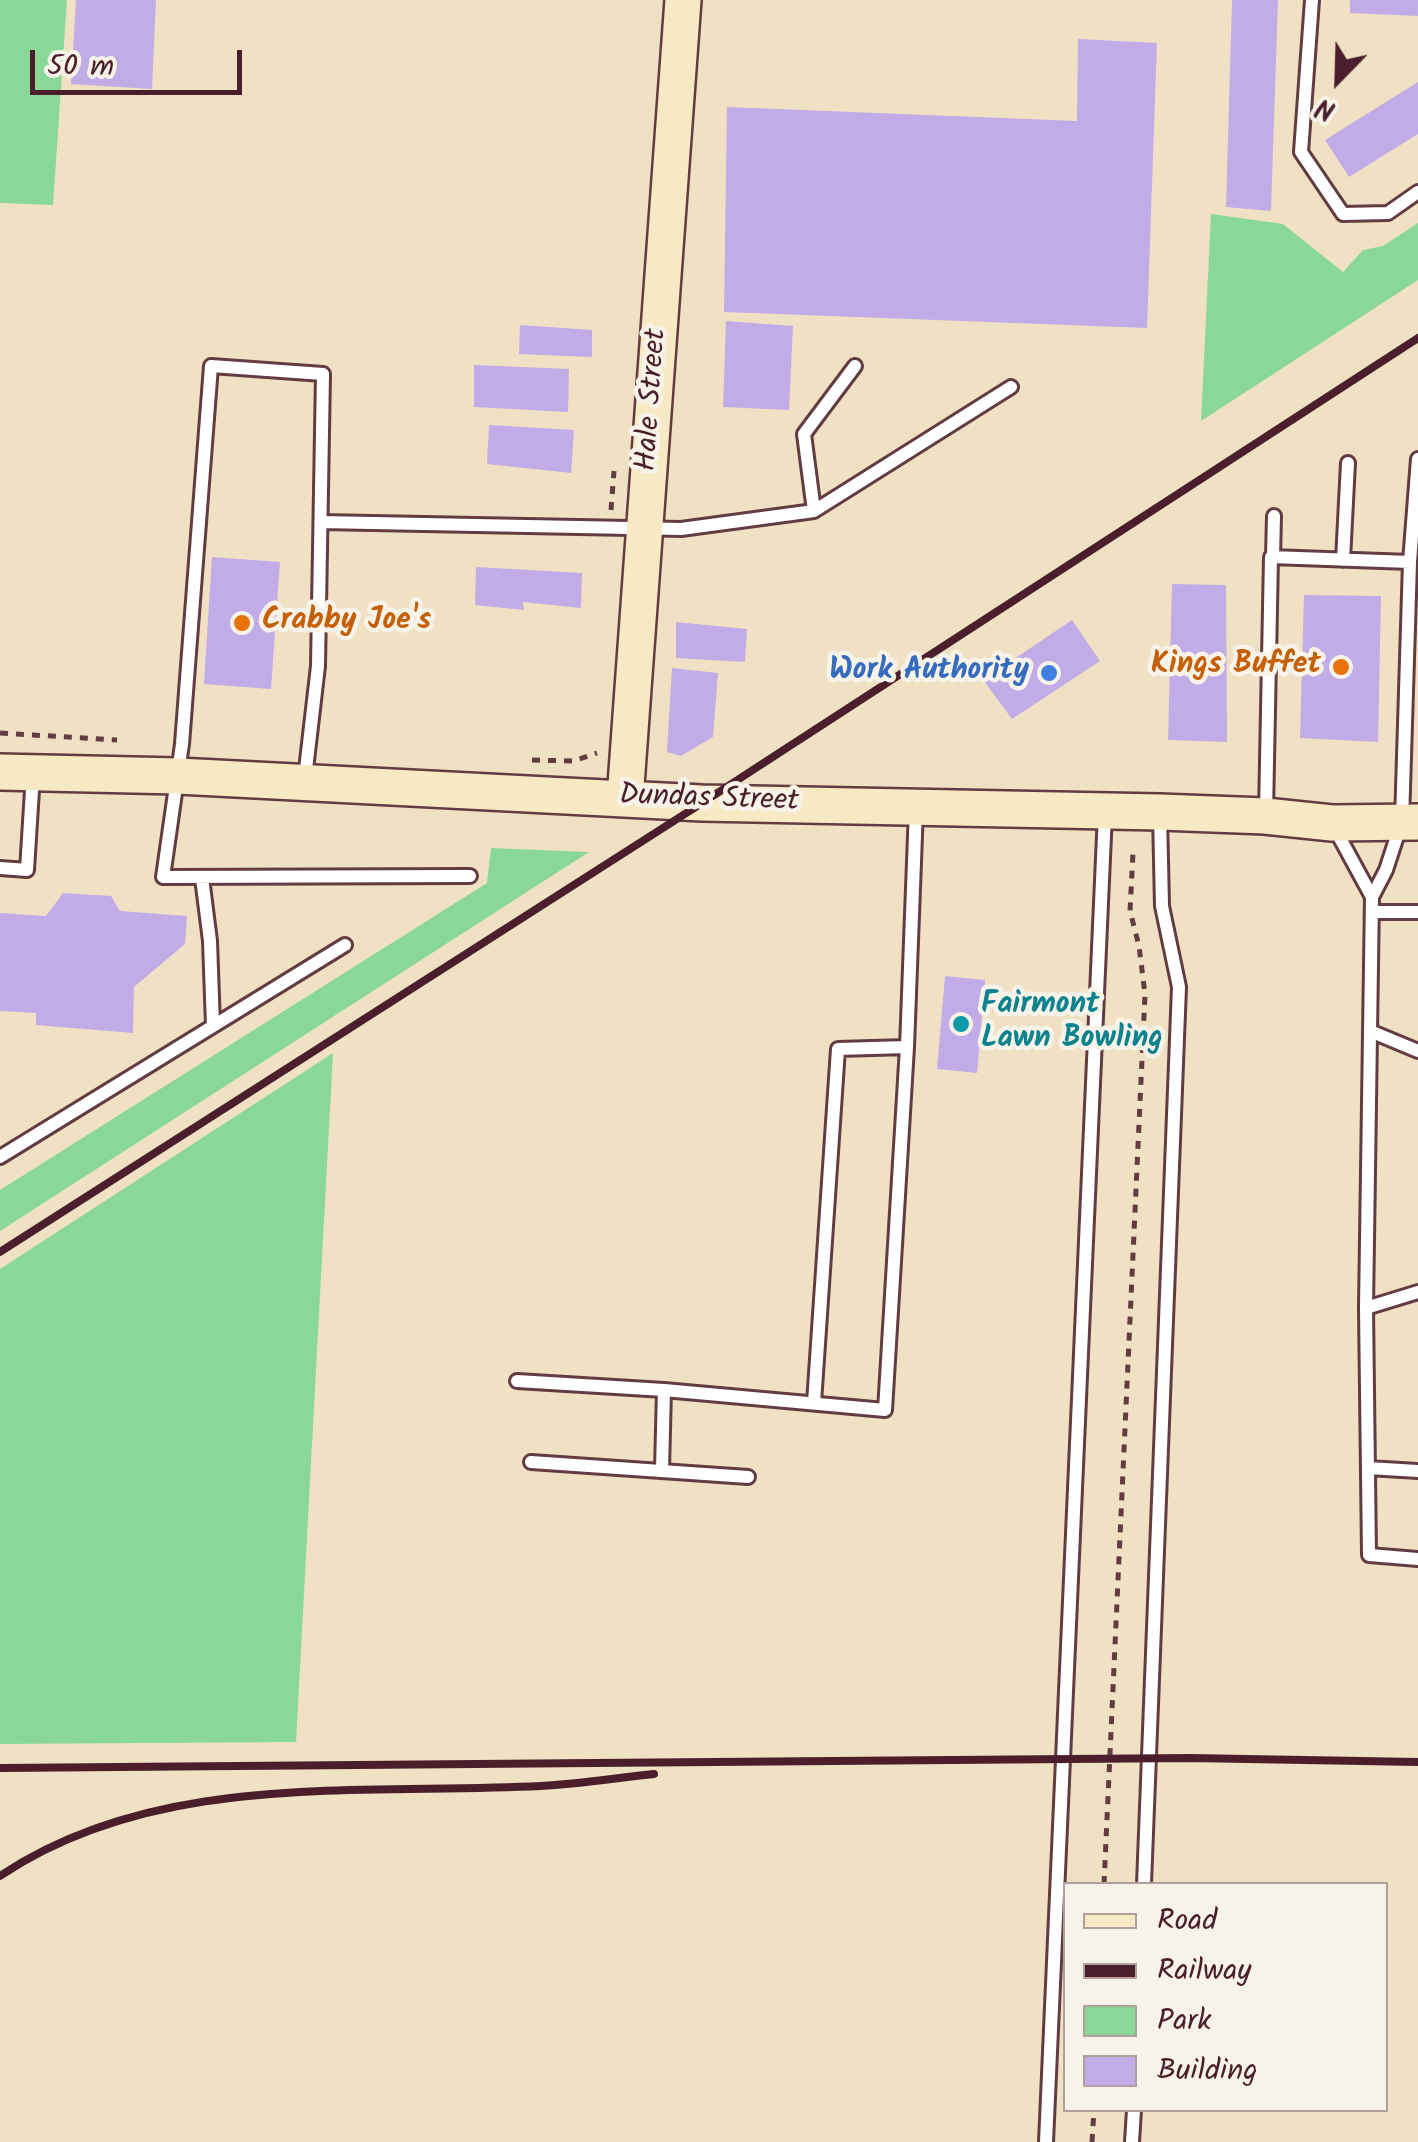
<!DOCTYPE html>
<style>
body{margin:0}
#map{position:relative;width:1418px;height:2142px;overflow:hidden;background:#f0e1c4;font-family:Kalam,sans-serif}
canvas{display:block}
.legend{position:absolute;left:1063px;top:1882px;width:325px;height:230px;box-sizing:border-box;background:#f7f3e8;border:2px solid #b29e9c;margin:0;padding:12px 18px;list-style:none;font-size:30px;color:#4a1f2b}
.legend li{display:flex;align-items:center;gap:20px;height:50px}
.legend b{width:50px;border:2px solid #b29e9c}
.north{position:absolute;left:1288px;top:30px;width:100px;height:100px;-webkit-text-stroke:8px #f7f3e8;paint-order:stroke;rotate:203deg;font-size:28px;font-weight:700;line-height:40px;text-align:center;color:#4a1f2b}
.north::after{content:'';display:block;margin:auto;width:35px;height:45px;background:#4a1f2b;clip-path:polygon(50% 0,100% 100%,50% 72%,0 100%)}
.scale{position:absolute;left:30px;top:50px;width:212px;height:45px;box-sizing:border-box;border:5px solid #4a1f2b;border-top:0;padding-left:12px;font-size:30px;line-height:35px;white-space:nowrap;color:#4a1f2b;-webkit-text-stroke:8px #f7f3e8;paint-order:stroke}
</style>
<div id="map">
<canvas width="1418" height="2142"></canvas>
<ul class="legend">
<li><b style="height:12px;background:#f6e9c3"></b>Road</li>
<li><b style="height:12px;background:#4a1f2b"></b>Railway</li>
<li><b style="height:28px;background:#89d898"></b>Park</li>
<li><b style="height:28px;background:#c2ace7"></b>Building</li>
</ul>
<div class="north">N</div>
<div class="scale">50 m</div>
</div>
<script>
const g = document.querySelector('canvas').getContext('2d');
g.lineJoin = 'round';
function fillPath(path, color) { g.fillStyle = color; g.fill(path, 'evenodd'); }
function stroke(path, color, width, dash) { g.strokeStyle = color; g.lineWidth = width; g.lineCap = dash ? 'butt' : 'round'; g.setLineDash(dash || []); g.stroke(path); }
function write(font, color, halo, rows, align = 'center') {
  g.font = font + ' Kalam,sans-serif'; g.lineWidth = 9; g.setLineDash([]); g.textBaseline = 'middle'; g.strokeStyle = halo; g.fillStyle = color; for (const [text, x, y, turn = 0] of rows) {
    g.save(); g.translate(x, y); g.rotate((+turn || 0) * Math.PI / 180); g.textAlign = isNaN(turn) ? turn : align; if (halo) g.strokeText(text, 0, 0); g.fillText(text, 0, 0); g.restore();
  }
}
const green = new Path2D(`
 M 0,0 L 67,0 L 53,205 L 0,203 Z
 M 1211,214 L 1283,224 L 1343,272 L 1363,250 L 1383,246 L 1418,223 L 1418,280 L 1201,421 Z
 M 491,848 L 589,852 L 0,1231 L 0,1190 L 487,883 Z
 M 333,1053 L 296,1742 L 0,1744 L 0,1269 Z`);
const building = new Path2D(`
 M 76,0 L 156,0 L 152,89 L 71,84 Z
 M 1232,0 L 1278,0 L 1271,211 L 1226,207 Z
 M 1350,0 L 1418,0 L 1418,16 L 1350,13 Z
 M 1078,39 L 1157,43 L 1147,328 L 724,312 L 727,107 L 1077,121 Z
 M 1418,82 L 1418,134 L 1349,177 L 1325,140 Z
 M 726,321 L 793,326 L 789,410 L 723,407 Z
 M 520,325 L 592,330 L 592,357 L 519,354 Z
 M 474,365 L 569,369 L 568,412 L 474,407 Z
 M 489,425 L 574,430 L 571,473 L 487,464 Z
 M 212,557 L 280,562 L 271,689 L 204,684 Z
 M 476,567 L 582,573 L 581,608 L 523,602 L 524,610 L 475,605 Z
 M 1172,584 L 1226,585 L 1227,742 L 1168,740 Z
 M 1304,595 L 1381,596 L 1378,742 L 1300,738 Z
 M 1072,620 L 1100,661 L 1012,719 L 983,680 Z
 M 676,622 L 747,629 L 745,662 L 676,658 Z
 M 672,668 L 718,673 L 713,737 L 681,756 L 667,752 Z
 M 63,893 L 111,896 L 120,911 L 187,916 L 185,944 L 134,987 L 133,1033 L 36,1025 L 36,1013 L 0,1011 L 0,913 L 46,916 Z
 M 945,976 L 985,980 L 977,1073 L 937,1069 Z`);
const path = new Path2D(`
 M 611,510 L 614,471
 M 0,733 L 117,740
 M 532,760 L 573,761 L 597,753
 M 1104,1884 L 1145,994 L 1139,946 L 1130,911 L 1133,852
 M 1092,2142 L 1094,2110`);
const lane = new Path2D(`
 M 1312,0 L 1301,152 L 1343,214 L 1388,213 L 1418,192
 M 814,511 L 804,434 L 855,366
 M 321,522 L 681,529 L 814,511 L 1011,387
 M 1273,557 L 1274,516
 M 1343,560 L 1348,463
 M 1410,562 L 1418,459
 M 305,778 L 318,666 L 323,374 L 211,366 L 182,744 L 163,877 L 470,876
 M 1266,813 L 1271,557 L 1410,562 L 1402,821 L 1386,870 L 1372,897 L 1366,1308 L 1369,1555 L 1418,1559
 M 1335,829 L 1372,897
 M 0,868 L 27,870 L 33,774
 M 202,878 L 210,941 L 213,1026
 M 1372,912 L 1418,912
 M 1370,1031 L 1418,1051
 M 0,1157 L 345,945
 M 1366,1308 L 1418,1292
 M 517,1381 L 664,1390 L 885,1410 L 907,1047 L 916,809
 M 814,1403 L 838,1049 L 907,1047
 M 531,1462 L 748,1477
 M 1368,1468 L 1418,1471
 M 662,1470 L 664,1390
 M 1144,1884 L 1179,987 L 1162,906 L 1160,815
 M 1046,2142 L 1105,813
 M 1132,2142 L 1134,2110`);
const secondary = new Path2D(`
 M 0,772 L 178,776 L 702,803 L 1160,812 L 1265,816 L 1332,823 L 1418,822
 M 625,799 L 683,0`);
const rail = new Path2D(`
 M 0,1252 L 702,803 L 1418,338
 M 0,1768 L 1190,1758 L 1418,1762
 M 0,1876 C 158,1770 361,1795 541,1786 C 579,1784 616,1778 654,1774`);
const markers = [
 [242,623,10,"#e8710a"],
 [1341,667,10,"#e8710a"],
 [1049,673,10,"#3f7fe0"],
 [961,1024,10,"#0f9aa8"]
];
const streetNames = [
 ["Hale Street",654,400,-86],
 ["Dundas Street",709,801,2]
];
const foodNames = [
 ["Crabby Joe's",262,623],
 ["Kings Buffet",1321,667,"right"]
];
const shopNames = [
 ["Work Authority",1029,673]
];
const cultureNames = [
 ["Fairmont",981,1007],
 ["Lawn Bowling",981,1041]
];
fillPath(green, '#89d898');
fillPath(building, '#c2ace7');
stroke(lane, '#633c42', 18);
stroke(secondary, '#633c42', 40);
stroke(path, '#633c42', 5, [8, 8]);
stroke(lane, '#fff', 12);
stroke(secondary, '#f6e9c3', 35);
stroke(rail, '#4a1f2b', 8);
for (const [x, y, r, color] of markers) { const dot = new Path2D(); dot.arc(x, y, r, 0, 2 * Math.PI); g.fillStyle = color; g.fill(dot); stroke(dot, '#f7f3e8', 4); }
write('30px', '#4a1f2b', '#f7f3e8', streetNames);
write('bold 30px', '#c56008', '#f7f3e8', foodNames, 'left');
write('bold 30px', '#366cbe', '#f7f3e8', shopNames, 'right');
write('bold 30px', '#0d838f', '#f7f3e8', cultureNames, 'left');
</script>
